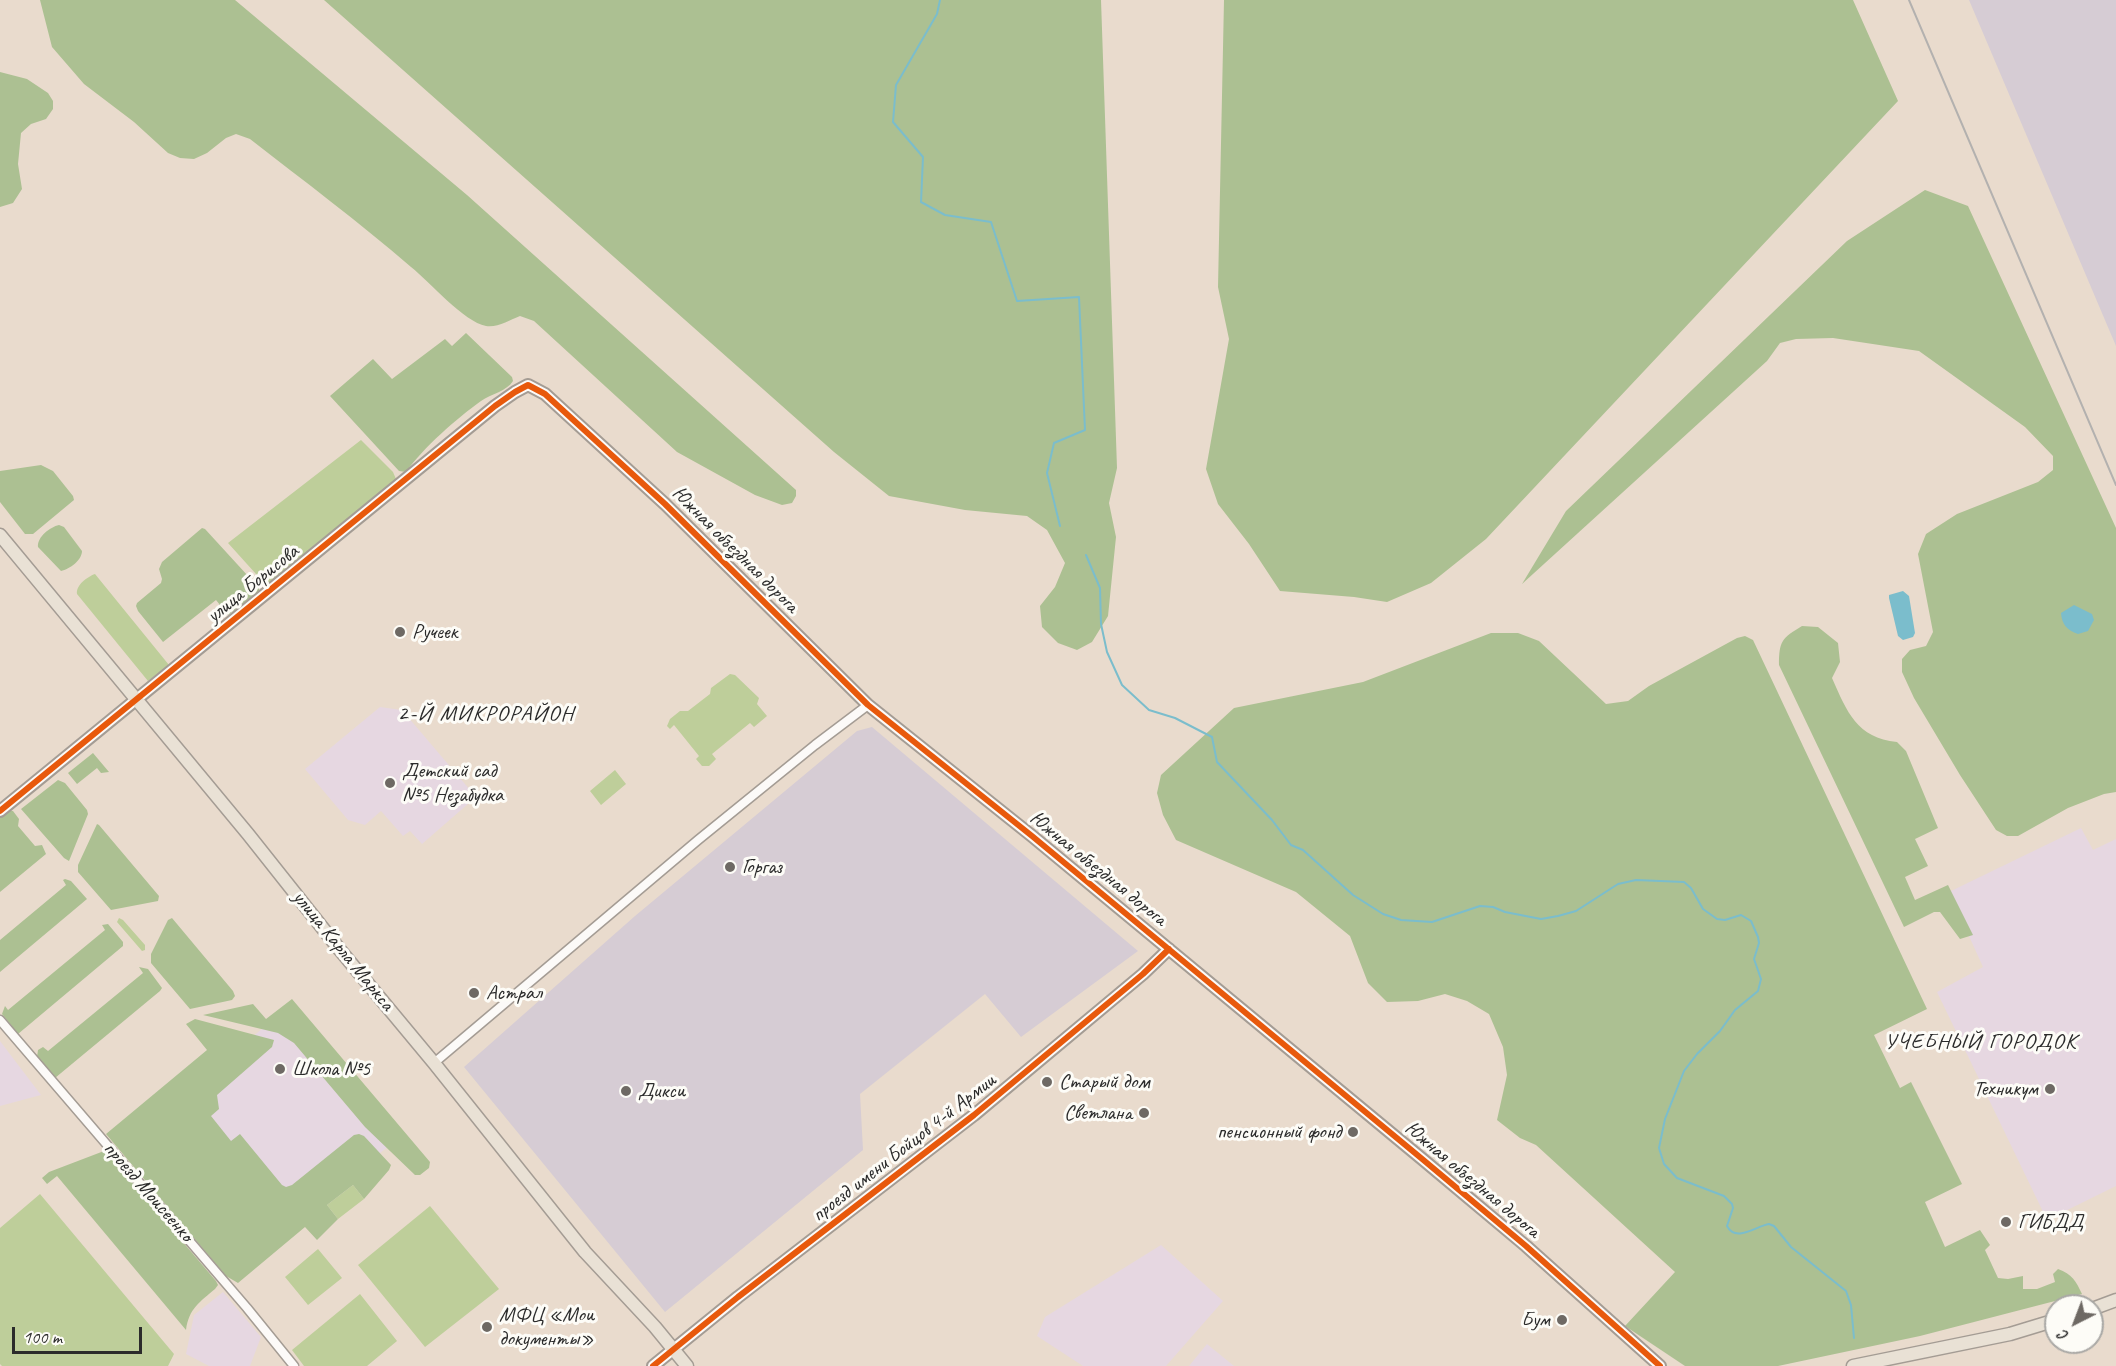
<!DOCTYPE html>
<meta charset="utf-8">
<style>
body{margin:0}
#map{position:relative;width:2116px;height:1366px;overflow:hidden;background:#e9dbcd;font-family:Caveat,sans-serif}
canvas{display:block}
.north{position:absolute;left:2044px;top:1294px;width:60px;height:60px;box-sizing:border-box;background:#fdfcf7;border:2px solid #a9a8a5;border-radius:50%;rotate:222deg;font-size:16px;font-weight:700;line-height:24px;text-align:center;color:#2b2b2b}
.north::after{content:'';display:block;margin:auto;width:21px;height:27px;background:#6e6964;clip-path:polygon(50% 0,100% 100%,50% 72%,0 100%)}
.scale{position:absolute;left:12px;top:1327px;width:130px;height:27px;box-sizing:border-box;border:3px solid #2b2b2b;border-top:0;padding-left:8px;font-size:18px;line-height:21px;white-space:nowrap;color:#2b2b2b;-webkit-text-stroke:4px #fdfcf7;paint-order:stroke}
</style>
<div id="map">
<canvas width="2116" height="1366"></canvas>
<div class="north">С</div>
<div class="scale">100 m</div>
</div>
<script>
const g = document.querySelector('canvas').getContext('2d');
g.lineJoin = 'round';
function fillPath(path, color) { g.fillStyle = color; g.fill(path, 'evenodd'); }
function stroke(path, color, width, dash) { g.strokeStyle = color; g.lineWidth = width; g.lineCap = dash ? 'butt' : 'round'; g.setLineDash(dash || []); g.stroke(path); }
function write(font, color, halo, rows, align = 'center') {
  g.font = font + ' Caveat,sans-serif'; g.lineWidth = 6; g.setLineDash([]); g.textBaseline = 'middle'; g.strokeStyle = halo; g.fillStyle = color; for (const [text, x, y, turn = 0] of rows) {
    g.save(); g.translate(x, y); g.rotate((+turn || 0) * Math.PI / 180); g.textAlign = isNaN(turn) ? turn : align; if (halo) g.strokeText(text, 0, 0); g.fillText(text, 0, 0); g.restore();
  }
}
const built = new Path2D(`
 M 380,707 L 402,710 L 476,797 L 422,844 L 410,831 L 403,836 L 381,811 L 365,825 L 348,820 L 305,769 Z
 M 2081,828 L 2093,850 L 2116,839 L 2116,1186 L 2047,1220 L 1937,992 L 1983,967 L 1949,892 Z
 M 293,1003 L 402,1136 L 230,1269 L 125,1143 Z
 M 0,1041 L 41,1095 L 0,1106 Z
 M 1161,1245 L 1223,1301 L 1166,1366 L 1083,1366 L 1037,1336 L 1045,1317 Z
 M 223,1292 L 261,1337 L 250,1366 L 209,1366 L 186,1354 L 194,1315 Z
 M 1207,1344 L 1234,1366 L 1189,1366 Z`);
const industrial = new Path2D(`
 M 1969,0 L 2116,0 L 2116,346 Z
 M 872,727 L 1138,951 L 1021,1037 L 985,994 L 860,1094 L 863,1150 L 665,1312 L 464,1067 L 635,916 L 857,731 Z`);
const green = new Path2D(`
 M 361,440 L 393,472 L 396,479 L 393,483 L 269,584 L 265,584 L 228,543 Z
 M 95,574 L 169,665 L 148,681 L 77,594 C 76,585 87,577 95,574 Z
 M 730,674 L 735,675 L 759,698 L 757,704 L 767,716 L 754,727 L 750,723 L 712,754 L 716,759 L 709,766 L 702,766 L 696,759 L 699,756 L 674,725 L 670,729 L 667,726 L 670,719 L 680,711 L 688,711 L 710,694 L 711,688 Z
 M 615,770 L 626,784 L 601,805 L 590,791 Z
 M 119,918 L 123,920 L 145,945 L 145,950 L 142,951 L 117,922 Z
 M 353,1185 L 364,1199 L 338,1219 L 327,1205 Z
 M 40,1194 L 174,1354 L 168,1366 L 2,1366 L 0,1364 L 0,1228 Z
 M 430,1206 L 499,1289 L 425,1347 L 358,1265 Z
 M 318,1249 L 342,1278 L 308,1305 L 285,1277 Z
 M 360,1294 L 397,1341 L 367,1366 L 304,1366 L 292,1350 Z`);
const forest = new Path2D(`
 M 40,0 L 235,0 L 467,195 L 796,490 L 796,496 L 792,503 L 782,505 L 755,495 L 677,452 L 534,321 L 520,316 C 510,320 497,328 486,326 C 464,322 430,282 411,267 C 359,222 304,181 250,139 L 236,134 L 226,138 L 207,153 L 194,159 L 180,158 L 168,153 L 134,122 L 84,84 L 52,47 Z
 M 324,0 L 1101,0 L 1117,468 L 1109,503 L 1116,537 L 1108,616 L 1092,642 L 1077,650 L 1058,643 L 1042,627 L 1040,606 L 1055,587 L 1065,563 L 1047,530 L 1027,516 L 965,510 L 889,496 L 834,452 Z
 M 1224,0 L 1853,0 L 1898,101 L 1486,539 L 1431,583 L 1387,602 L 1354,597 L 1280,591 L 1249,544 L 1218,504 L 1206,469 L 1229,339 L 1218,287 Z
 M 0,72 L 27,79 L 48,93 L 53,101 L 53,109 L 46,119 L 31,124 L 21,133 L 18,164 L 22,189 L 13,203 L 0,207 Z
 M 1925,190 L 1968,206 L 2116,528 L 2116,792 L 2104,794 L 2068,808 L 2018,836 L 2007,836 L 1996,830 L 1960,775 L 1914,698 L 1902,672 L 1902,659 L 1910,650 L 1926,646 L 1933,632 L 1918,554 L 1926,534 L 1957,514 L 2038,482 L 2053,470 L 2053,456 L 2025,427 L 1919,351 L 1833,338 L 1796,339 L 1780,343 L 1767,361 L 1522,584 L 1566,511 L 1847,241 Z
 M 466,333 L 512,377 L 513,381 C 507,391 491,394 481,401 C 456,419 424,447 406,472 L 399,471 L 330,396 L 373,359 L 392,379 L 445,339 L 452,346 Z
 M 41,465 L 53,471 L 73,496 L 74,500 L 33,534 L 25,534 L 0,502 L 0,471 Z
 M 59,525 L 64,527 L 82,551 C 82,560 70,569 61,571 L 38,547 C 37,537 50,527 59,525 Z
 M 202,528 L 205,529 L 259,588 L 259,591 L 228,615 L 216,600 L 163,642 L 138,611 L 136,606 L 137,603 L 161,583 L 162,579 L 159,569 L 162,562 Z
 M 1802,626 L 1818,627 L 1838,643 L 1840,662 L 1832,678 C 1847,712 1857,738 1897,742 L 1906,751 L 1938,828 L 1915,839 L 1928,866 L 1905,877 L 1915,900 L 1948,885 L 1973,935 L 1960,939 L 1940,912 L 1934,912 L 1904,927 L 1779,665 C 1779,641 1782,638 1802,626 Z
 M 1491,633 L 1518,633 L 1539,641 L 1606,704 L 1628,701 L 1649,686 L 1737,638 L 1745,636 L 1753,640 L 1927,1009 L 1874,1035 L 1900,1088 L 1911,1082 L 1962,1184 L 1925,1202 L 1945,1247 L 1980,1230 L 1990,1245 L 1985,1250 L 1998,1278 L 2008,1279 L 2023,1276 L 2023,1289 L 2037,1289 L 2055,1282 L 2053,1274 L 2058,1269 C 2072,1274 2076,1281 2082,1294 L 1920,1336 L 1778,1366 L 1685,1366 L 1625,1326 L 1675,1272 L 1536,1145 L 1520,1138 L 1497,1120 L 1507,1075 L 1503,1047 L 1489,1014 L 1467,1001 L 1445,994 L 1418,1001 L 1387,1002 L 1368,983 L 1350,936 L 1296,892 L 1176,840 L 1163,815 L 1157,793 L 1161,775 L 1234,708 L 1363,682 Z
 M 93,753 L 109,772 L 101,773 L 97,768 L 77,784 L 68,773 Z
 M 58,780 L 65,783 L 87,810 L 88,814 L 69,861 L 64,858 L 21,809 Z
 M 8,810 L 13,811 L 19,819 L 18,826 L 35,846 L 42,845 L 46,854 L 0,892 L 0,816 Z
 M 97,824 L 99,825 L 159,896 L 158,901 L 111,910 L 78,872 L 78,865 Z
 M 65,879 L 71,881 L 87,899 L 0,972 L 0,940 L 66,885 L 63,880 Z
 M 172,918 L 233,991 L 235,996 L 232,1000 L 190,1009 L 151,963 L 151,954 L 168,920 Z
 M 108,924 L 123,942 L 123,946 L 18,1034 L 2,1014 L 5,1006 L 8,1010 L 105,930 L 102,925 Z
 M 139,967 L 148,969 L 162,988 L 160,991 L 55,1078 L 37,1057 L 38,1050 L 43,1047 L 48,1051 L 143,973 Z
 M 292,999 L 430,1162 L 429,1168 L 420,1175 L 415,1175 L 365,1127 L 294,1043 L 278,1033 L 203,1015 L 253,1004 L 266,1019 Z
 M 195,1019 L 274,1040 L 272,1047 L 217,1095 L 219,1109 L 211,1116 L 231,1141 L 240,1134 L 282,1185 L 286,1187 L 292,1185 L 354,1135 L 359,1134 L 364,1136 L 391,1165 L 389,1170 L 364,1199 L 353,1185 L 327,1205 L 338,1219 L 317,1240 L 305,1227 L 238,1283 L 226,1276 L 106,1134 L 207,1050 L 186,1024 Z
 M 104,1151 L 108,1154 L 216,1281 L 218,1285 L 215,1289 C 200,1302 189,1308 186,1330 L 57,1176 L 47,1184 L 42,1178 L 49,1172 Z`);
const water = new Path2D(`
 M 1903,591 L 1909,596 L 1915,633 L 1913,637 L 1903,640 L 1898,636 L 1889,598 L 1889,595 Z
 M 2074,605 L 2092,614 L 2094,620 L 2088,631 L 2078,634 C 2067,630 2062,625 2061,613 Z`);
const stream = new Path2D(`
 M 940,0 L 937,14 L 896,85 L 893,122 L 923,157 L 921,202 L 945,215 L 991,222 L 1017,301 L 1079,297 L 1085,430 L 1054,443 L 1047,473 L 1060,526
 M 1086,555 L 1100,588 L 1101,624 L 1107,652 L 1122,685 L 1149,710 L 1175,718 L 1212,737 L 1217,762 L 1272,820 L 1291,845 L 1303,850 L 1353,895 L 1383,914 L 1401,920 L 1432,922 L 1480,906 L 1493,907 L 1505,912 L 1541,919 L 1558,916 L 1576,911 L 1618,884 L 1636,880 L 1684,882 L 1691,888 L 1703,909 L 1717,919 L 1725,920 L 1741,915 L 1751,921 L 1758,937 L 1759,943 L 1754,959 L 1761,979 L 1758,991 L 1735,1010 L 1720,1031 L 1697,1054 L 1684,1071 L 1665,1119 L 1659,1148 L 1664,1164 L 1677,1178 L 1724,1196 L 1732,1204 L 1733,1208 L 1727,1226 C 1736,1243 1756,1226 1769,1224 L 1774,1226 L 1791,1247 L 1846,1291 L 1851,1305 L 1854,1338`);
const minor = new Path2D(`
 M 0,1020 L 247,1308 L 294,1366
 M 434,1063 L 698,840 L 815,745 L 868,705`);
const tertiary = new Path2D(`
 M 0,811 L 495,406 L 515,392 L 528,385 L 545,394 L 665,504 L 868,705 L 1032,836 L 1421,1158 L 1526,1246 L 1660,1366
 M 653,1366 L 738,1297 L 974,1115 L 1143,974 L 1169,949`);
const primary = new Path2D(`
 M 0,535 L 248,834 L 340,950 L 434,1063 L 585,1252 L 655,1327 L 687,1366
 M 2092,1309 L 2116,1300
 M 1853,1366 L 2010,1334 L 2056,1320`);
const rail = new Path2D(`
 M 1909,0 L 2116,485`);
const cycleway = new Path2D(`
 M 0,811 L 495,406 L 515,392 L 528,385 L 545,394 L 665,504 L 868,705 L 1032,836 L 1421,1158 L 1526,1246 L 1660,1366
 M 653,1366 L 738,1297 L 974,1115 L 1143,974 L 1169,949`);
const markers = [
 [400,632,6,"#6e6964"],
 [390,783,6,"#6e6964"],
 [730,867,6,"#6e6964"],
 [474,993,6,"#6e6964"],
 [280,1069,6,"#6e6964"],
 [1047,1082,6,"#6e6964"],
 [2050,1089,6,"#6e6964"],
 [626,1091,6,"#6e6964"],
 [1144,1113,6,"#6e6964"],
 [1353,1132,6,"#6e6964"],
 [2006,1222,6,"#6e6964"],
 [1562,1320,6,"#6e6964"],
 [487,1327,6,"#6e6964"]
];
const streetNames = [
 ["Южная объездная дорога",735,550,45],
 ["улица Борисова",253,584,-39],
 ["Южная объездная дорога",1098,869,39],
 ["улица Карла Маркса",343,951,51],
 ["проезд имени Бойцов 4-й Армии",904,1148,-38],
 ["Южная объездная дорога",1472,1180,40],
 ["проезд Моисеенко",148,1192,49]
];
const poiNames = [
 ["Ручеек",412,632],
 ["Детский сад",402,771],
 ["№5 Незабудка",402,795],
 ["Горгаз",742,867],
 ["Астрал",486,993],
 ["Школа №5",292,1069],
 ["Старый дом",1059,1082],
 ["Техникум",2038,1089,"right"],
 ["Дикси",638,1091],
 ["Светлана",1132,1113,"right"],
 ["пенсионный фонд",1341,1132,"right"],
 ["ГИБДД",2018,1222],
 ["МФЦ «Мои",499,1315],
 ["документы»",499,1339],
 ["Бум",1550,1320,"right"]
];
const neighbourhoodNames = [
 ["2-Й МИКРОРАЙОН",486,714],
 ["УЧЕБНЫЙ ГОРОДОК",1981,1042]
];
fillPath(built, '#e6d7e1');
fillPath(industrial, '#d6ccd4');
fillPath(green, '#bece9a');
fillPath(forest, '#acc092');
fillPath(water, '#7bbdcc');
stroke(stream, '#7bbdcc', 2);
stroke(minor, '#a49c94', 11);
stroke(tertiary, '#a49c94', 14);
stroke(primary, '#a49c94', 15);
stroke(minor, '#fcfaf8', 8);
stroke(tertiary, '#fcfaf8', 10);
stroke(primary, '#e9e1d5', 12);
stroke(rail, '#b3b1af', 2);
stroke(cycleway, '#e8590c', 6);
for (const [x, y, r, color] of markers) { const dot = new Path2D(); dot.arc(x, y, r, 0, 2 * Math.PI); g.fillStyle = color; g.fill(dot); stroke(dot, '#fdfcf7', 2); }
write('21px', '#2b2b2b', '#fdfcf7', streetNames);
write('21px', '#2b2b2b', '#fdfcf7', poiNames, 'left');
g.letterSpacing = '1.5px';
write('22px', '#2b2b2b', '#fdfcf7', neighbourhoodNames);
g.letterSpacing = '0px';
</script>
